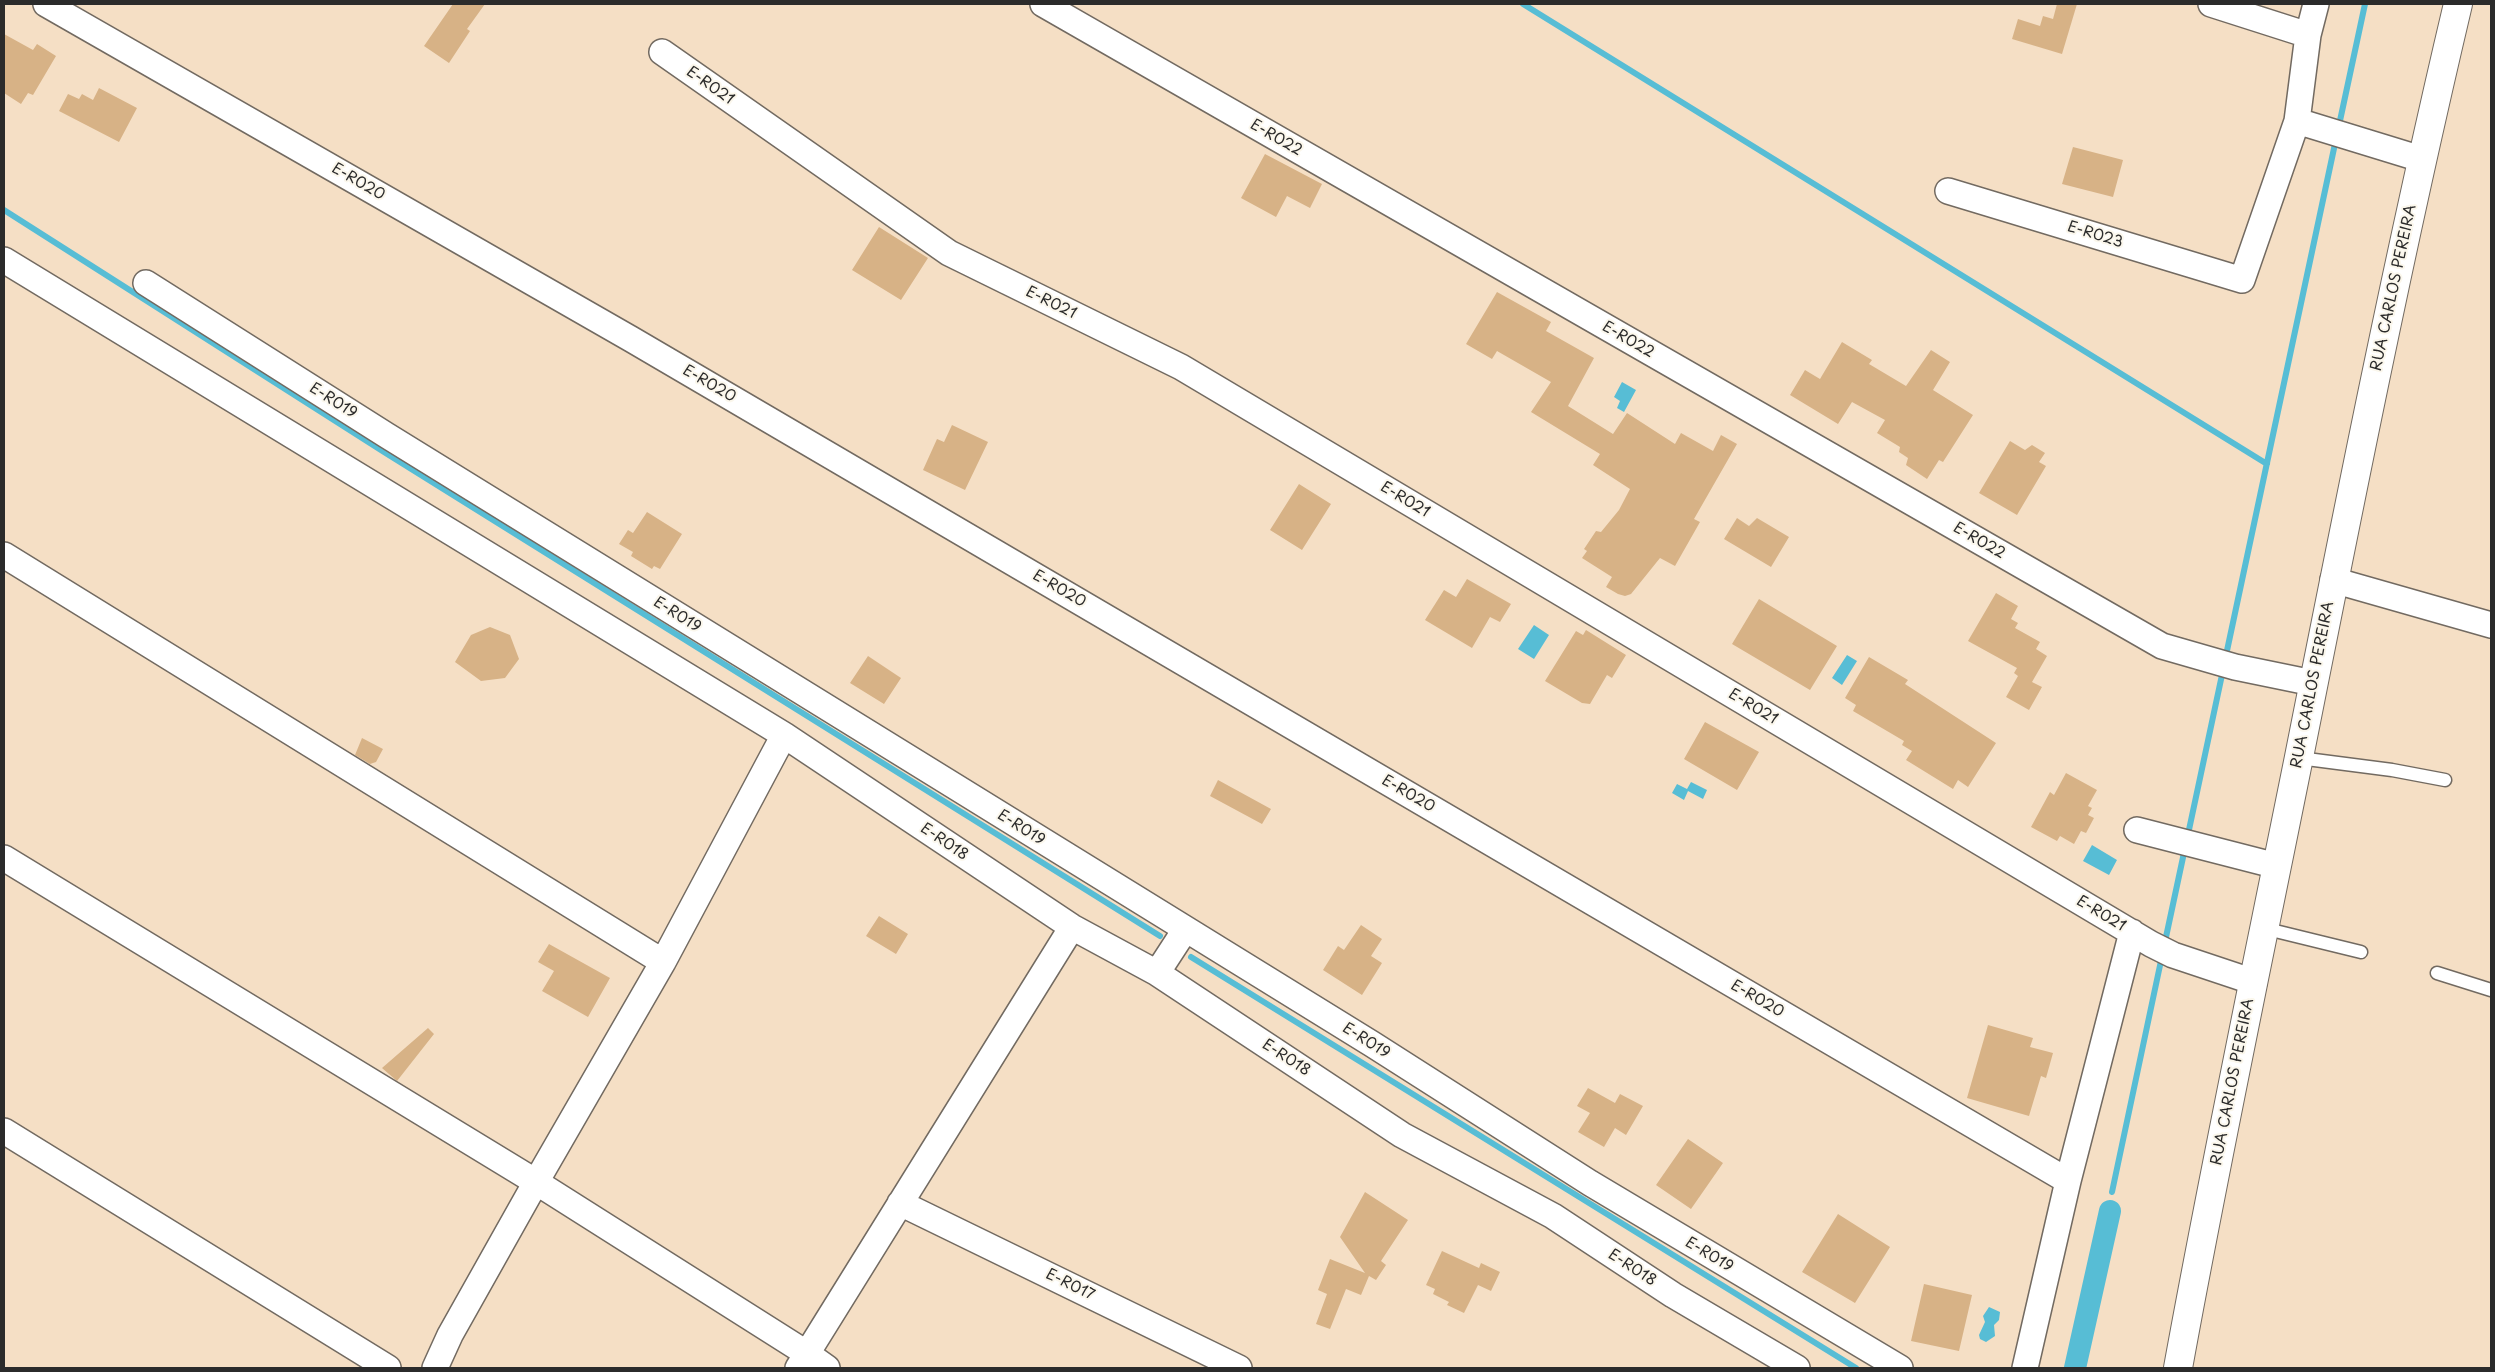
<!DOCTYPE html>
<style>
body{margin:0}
#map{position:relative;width:2495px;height:1372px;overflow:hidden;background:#f5dfc5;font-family:"Playpen Sans",sans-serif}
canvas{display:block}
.frame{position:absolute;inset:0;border:5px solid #2b2b2b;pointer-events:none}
</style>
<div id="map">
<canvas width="2495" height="1372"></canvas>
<div class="frame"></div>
</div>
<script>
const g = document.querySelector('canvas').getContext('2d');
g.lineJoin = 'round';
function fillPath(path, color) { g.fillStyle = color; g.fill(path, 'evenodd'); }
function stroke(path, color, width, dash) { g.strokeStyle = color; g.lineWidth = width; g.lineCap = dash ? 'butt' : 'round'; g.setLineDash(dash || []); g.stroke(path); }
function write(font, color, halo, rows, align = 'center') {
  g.font = font + ' "Playpen Sans",sans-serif'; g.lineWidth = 4; g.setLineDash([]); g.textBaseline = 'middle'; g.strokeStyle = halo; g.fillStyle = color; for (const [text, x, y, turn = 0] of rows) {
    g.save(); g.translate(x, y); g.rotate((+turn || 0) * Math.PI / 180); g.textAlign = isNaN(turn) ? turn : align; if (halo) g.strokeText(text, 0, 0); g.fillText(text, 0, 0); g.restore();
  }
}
const water = new Path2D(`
 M 1622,382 L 1636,390 L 1624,412 L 1617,408 L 1620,401 L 1614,397 Z
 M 1534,625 L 1549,635 L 1534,659 L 1518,649 Z
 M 1847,655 L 1857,661 L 1842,685 L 1832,678 Z
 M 1691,782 L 1707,790 L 1703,799 L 1688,791 L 1684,800 L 1672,793 L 1677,784 L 1687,789 Z
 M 2092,845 L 2117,860 L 2109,875 L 2083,861 Z
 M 1989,1307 L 2000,1312 L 1999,1320 L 1994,1325 L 1995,1336 L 1986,1342 L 1980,1339 L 1979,1335 L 1985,1322 L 1983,1316 Z`);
const stream = new Path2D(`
 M 1523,4 L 2267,464
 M 2338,130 L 2365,4
 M 4,210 L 384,452 L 1160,936
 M 2225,660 L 2336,139
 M 2187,839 L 2223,670
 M 2166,937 L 2185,848
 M 1191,957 L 1856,1368
 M 2112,1192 L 2162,956`);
const canal = new Path2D(`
 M 2075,1368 L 2110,1211`);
const building = new Path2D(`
 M 453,4 L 485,4 L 467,29 L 470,31 L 449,63 L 424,46 Z
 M 2057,4 L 2077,4 L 2062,54 L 2012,39 L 2018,19 L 2040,26 L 2043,16 L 2053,19 Z
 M 4,34 L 33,50 L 37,44 L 56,56 L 33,95 L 28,93 L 21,104 L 4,93 Z
 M 99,88 L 137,108 L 119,142 L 59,111 L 68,94 L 79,99 L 82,94 L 93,100 Z
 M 2073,147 L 2123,160 L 2113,197 L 2062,184 Z
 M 1265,154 L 1322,184 L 1310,208 L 1287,196 L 1276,217 L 1241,198 Z
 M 879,227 L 928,258 L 901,300 L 852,270 Z
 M 1497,292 L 1551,322 L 1546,331 L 1594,358 L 1568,406 L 1613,434 L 1627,413 L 1675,444 L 1681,433 L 1713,451 L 1721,435 L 1737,444 L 1694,519 L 1700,522 L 1675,566 L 1660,558 L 1631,594 L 1625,596 L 1618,594 L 1606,587 L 1612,577 L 1582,558 L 1587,551 L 1584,549 L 1596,531 L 1601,532 L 1619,510 L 1630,489 L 1593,465 L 1600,454 L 1531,412 L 1551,382 L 1497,351 L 1492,359 L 1466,344 Z
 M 1842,342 L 1872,360 L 1869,364 L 1906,386 L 1931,350 L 1950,362 L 1933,390 L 1973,415 L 1943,462 L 1939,460 L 1927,479 L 1906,465 L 1908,458 L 1899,452 L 1900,447 L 1877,433 L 1885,420 L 1852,402 L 1838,424 L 1790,395 L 1805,370 L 1820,379 Z
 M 952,425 L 988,442 L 965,490 L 923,470 L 937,439 L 944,442 Z
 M 2010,441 L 2025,450 L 2032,445 L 2045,453 L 2039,462 L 2046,466 L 2017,515 L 1979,493 Z
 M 1299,484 L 1331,504 L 1302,550 L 1270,530 Z
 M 647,512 L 682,534 L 660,569 L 654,566 L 652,569 L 631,556 L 633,552 L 619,544 L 628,530 L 633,533 Z
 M 1737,518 L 1749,526 L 1757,518 L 1789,537 L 1771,567 L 1724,539 Z
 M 1467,579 L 1511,604 L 1500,622 L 1490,617 L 1472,648 L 1425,620 L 1444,590 L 1456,597 Z
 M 1996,593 L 2018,606 L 2011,619 L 2018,623 L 2015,628 L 2040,642 L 2036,649 L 2047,656 L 2032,682 L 2042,687 L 2029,710 L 2006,697 L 2018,676 L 2014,673 L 2017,668 L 1968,641 Z
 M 1759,599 L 1837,646 L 1810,690 L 1732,644 Z
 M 490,627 L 510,635 L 519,659 L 505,678 L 481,681 L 455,662 L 471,635 Z
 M 1586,630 L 1626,655 L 1612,678 L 1607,675 L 1590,704 L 1582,703 L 1545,681 L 1576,631 L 1583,635 Z
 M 868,656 L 901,678 L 884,704 L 850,683 Z
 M 1869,657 L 1908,680 L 1905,684 L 1996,743 L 1968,787 L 1958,780 L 1953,789 L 1906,760 L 1912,751 L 1902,745 L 1904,741 L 1853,711 L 1856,705 L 1845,698 Z
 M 1705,722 L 1759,752 L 1737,790 L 1684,759 Z
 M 362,738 L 383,749 L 376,762 L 370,764 L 355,755 Z
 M 2066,773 L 2097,790 L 2088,806 L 2092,808 L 2088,815 L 2094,818 L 2086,833 L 2081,831 L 2074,844 L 2060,836 L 2057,841 L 2031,827 L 2050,792 L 2054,795 Z
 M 1218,780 L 1271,809 L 1262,824 L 1210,796 Z
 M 879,916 L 908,934 L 896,954 L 866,936 Z
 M 1361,925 L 1382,939 L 1371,956 L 1382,963 L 1362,995 L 1323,970 L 1338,946 L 1344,950 Z
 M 549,944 L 610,978 L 588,1017 L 542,991 L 554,971 L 538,962 Z
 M 1988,1025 L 2033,1038 L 2030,1047 L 2053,1053 L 2046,1078 L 2041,1076 L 2029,1116 L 1967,1098 Z
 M 428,1028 L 434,1034 L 397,1081 L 382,1068 Z
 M 1588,1088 L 1615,1103 L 1620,1094 L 1643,1106 L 1626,1135 L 1615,1128 L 1604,1147 L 1578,1132 L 1590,1113 L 1577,1106 Z
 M 1688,1139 L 1723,1163 L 1691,1209 L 1656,1185 Z
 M 1365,1192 L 1408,1220 L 1381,1261 L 1386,1265 L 1376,1280 L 1369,1276 L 1361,1295 L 1346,1289 L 1330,1329 L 1316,1324 L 1327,1294 L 1318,1290 L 1330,1259 L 1365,1273 L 1340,1237 Z
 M 1838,1214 L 1890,1247 L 1855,1303 L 1802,1272 Z
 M 1442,1251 L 1479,1268 L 1481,1263 L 1500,1272 L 1491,1291 L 1478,1285 L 1464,1313 L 1447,1305 L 1449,1302 L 1433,1294 L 1435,1289 L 1426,1285 Z
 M 1924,1284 L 1972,1295 L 1959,1351 L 1911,1341 Z`);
const service = new Path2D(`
 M 2299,758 L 2392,770 L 2445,780
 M 2263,928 L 2361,952
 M 2437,973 L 2491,990`);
const minor = new Path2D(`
 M 46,4 L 631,339 L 2068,1181
 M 1043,4 L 2162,646 L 2235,667 L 2313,683
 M 2211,4 L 2308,35
 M 662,52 L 949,253 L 1181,367 L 2151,944 L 2173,955 L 2254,982
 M 2297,121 L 2421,159
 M 1948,191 L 2242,280 L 2297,121 L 2308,35 L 2316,4
 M 4,260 L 784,735 L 1072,927 L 1157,973 L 1402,1135 L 1553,1216 L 1673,1295 L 1797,1368
 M 146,283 L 386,435 L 1372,1044 L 1590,1183 L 1900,1368
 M 4,555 L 663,962
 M 2333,580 L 2491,625
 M 2137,830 L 2277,866
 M 4,858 L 536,1182 L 663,962 L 784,735
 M 1157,973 L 1185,930
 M 4,1131 L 388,1368
 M 900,1203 L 1239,1368
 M 435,1368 L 450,1335 L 536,1182 L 806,1353 L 827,1368
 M 798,1368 L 1072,927
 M 2025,1368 L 2068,1181 L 2132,932`);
const tertiary = new Path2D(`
 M 2178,1368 C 2215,1164 2258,961 2299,757 C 2349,505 2399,253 2458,4`);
const streetNames = [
 ["E-R021",710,86,35],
 ["E-R022",1276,138,30],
 ["E-R020",358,182,30],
 ["E-R023",2095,235,17],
 ["RUA CARLOS PEREIRA",2394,288,-78],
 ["E-R021",1051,303,26],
 ["E-R022",1628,340,30],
 ["E-R020",709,384,30],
 ["E-R019",333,401,32],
 ["E-R021",1405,500,31],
 ["E-R022",1979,541,30],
 ["E-R020",1059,589,30],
 ["E-R019",677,615,32],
 ["RUA CARLOS PEREIRA",2313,685,-79],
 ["E-R021",1753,707,31],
 ["E-R020",1408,794,30],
 ["E-R019",1021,828,32],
 ["E-R018",944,842,34],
 ["E-R021",2101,914,31],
 ["E-R020",1757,999,30],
 ["E-R019",1366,1041,32],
 ["E-R018",1286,1058,33],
 ["RUA CARLOS PEREIRA",2233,1082,-79],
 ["E-R019",1709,1255,31],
 ["E-R018",1632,1268,33],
 ["E-R017",1070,1285,26]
];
fillPath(water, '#57bdd5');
stroke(stream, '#57bdd5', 6);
stroke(canal, '#57bdd5', 22);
fillPath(building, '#d7b286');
stroke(service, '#726a61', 15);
stroke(minor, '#726a61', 28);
stroke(tertiary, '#726a61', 30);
stroke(service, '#fff', 12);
stroke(minor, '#fff', 25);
stroke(tertiary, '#fff', 28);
write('15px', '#2b2b2b', '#fbf7ec', streetNames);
</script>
